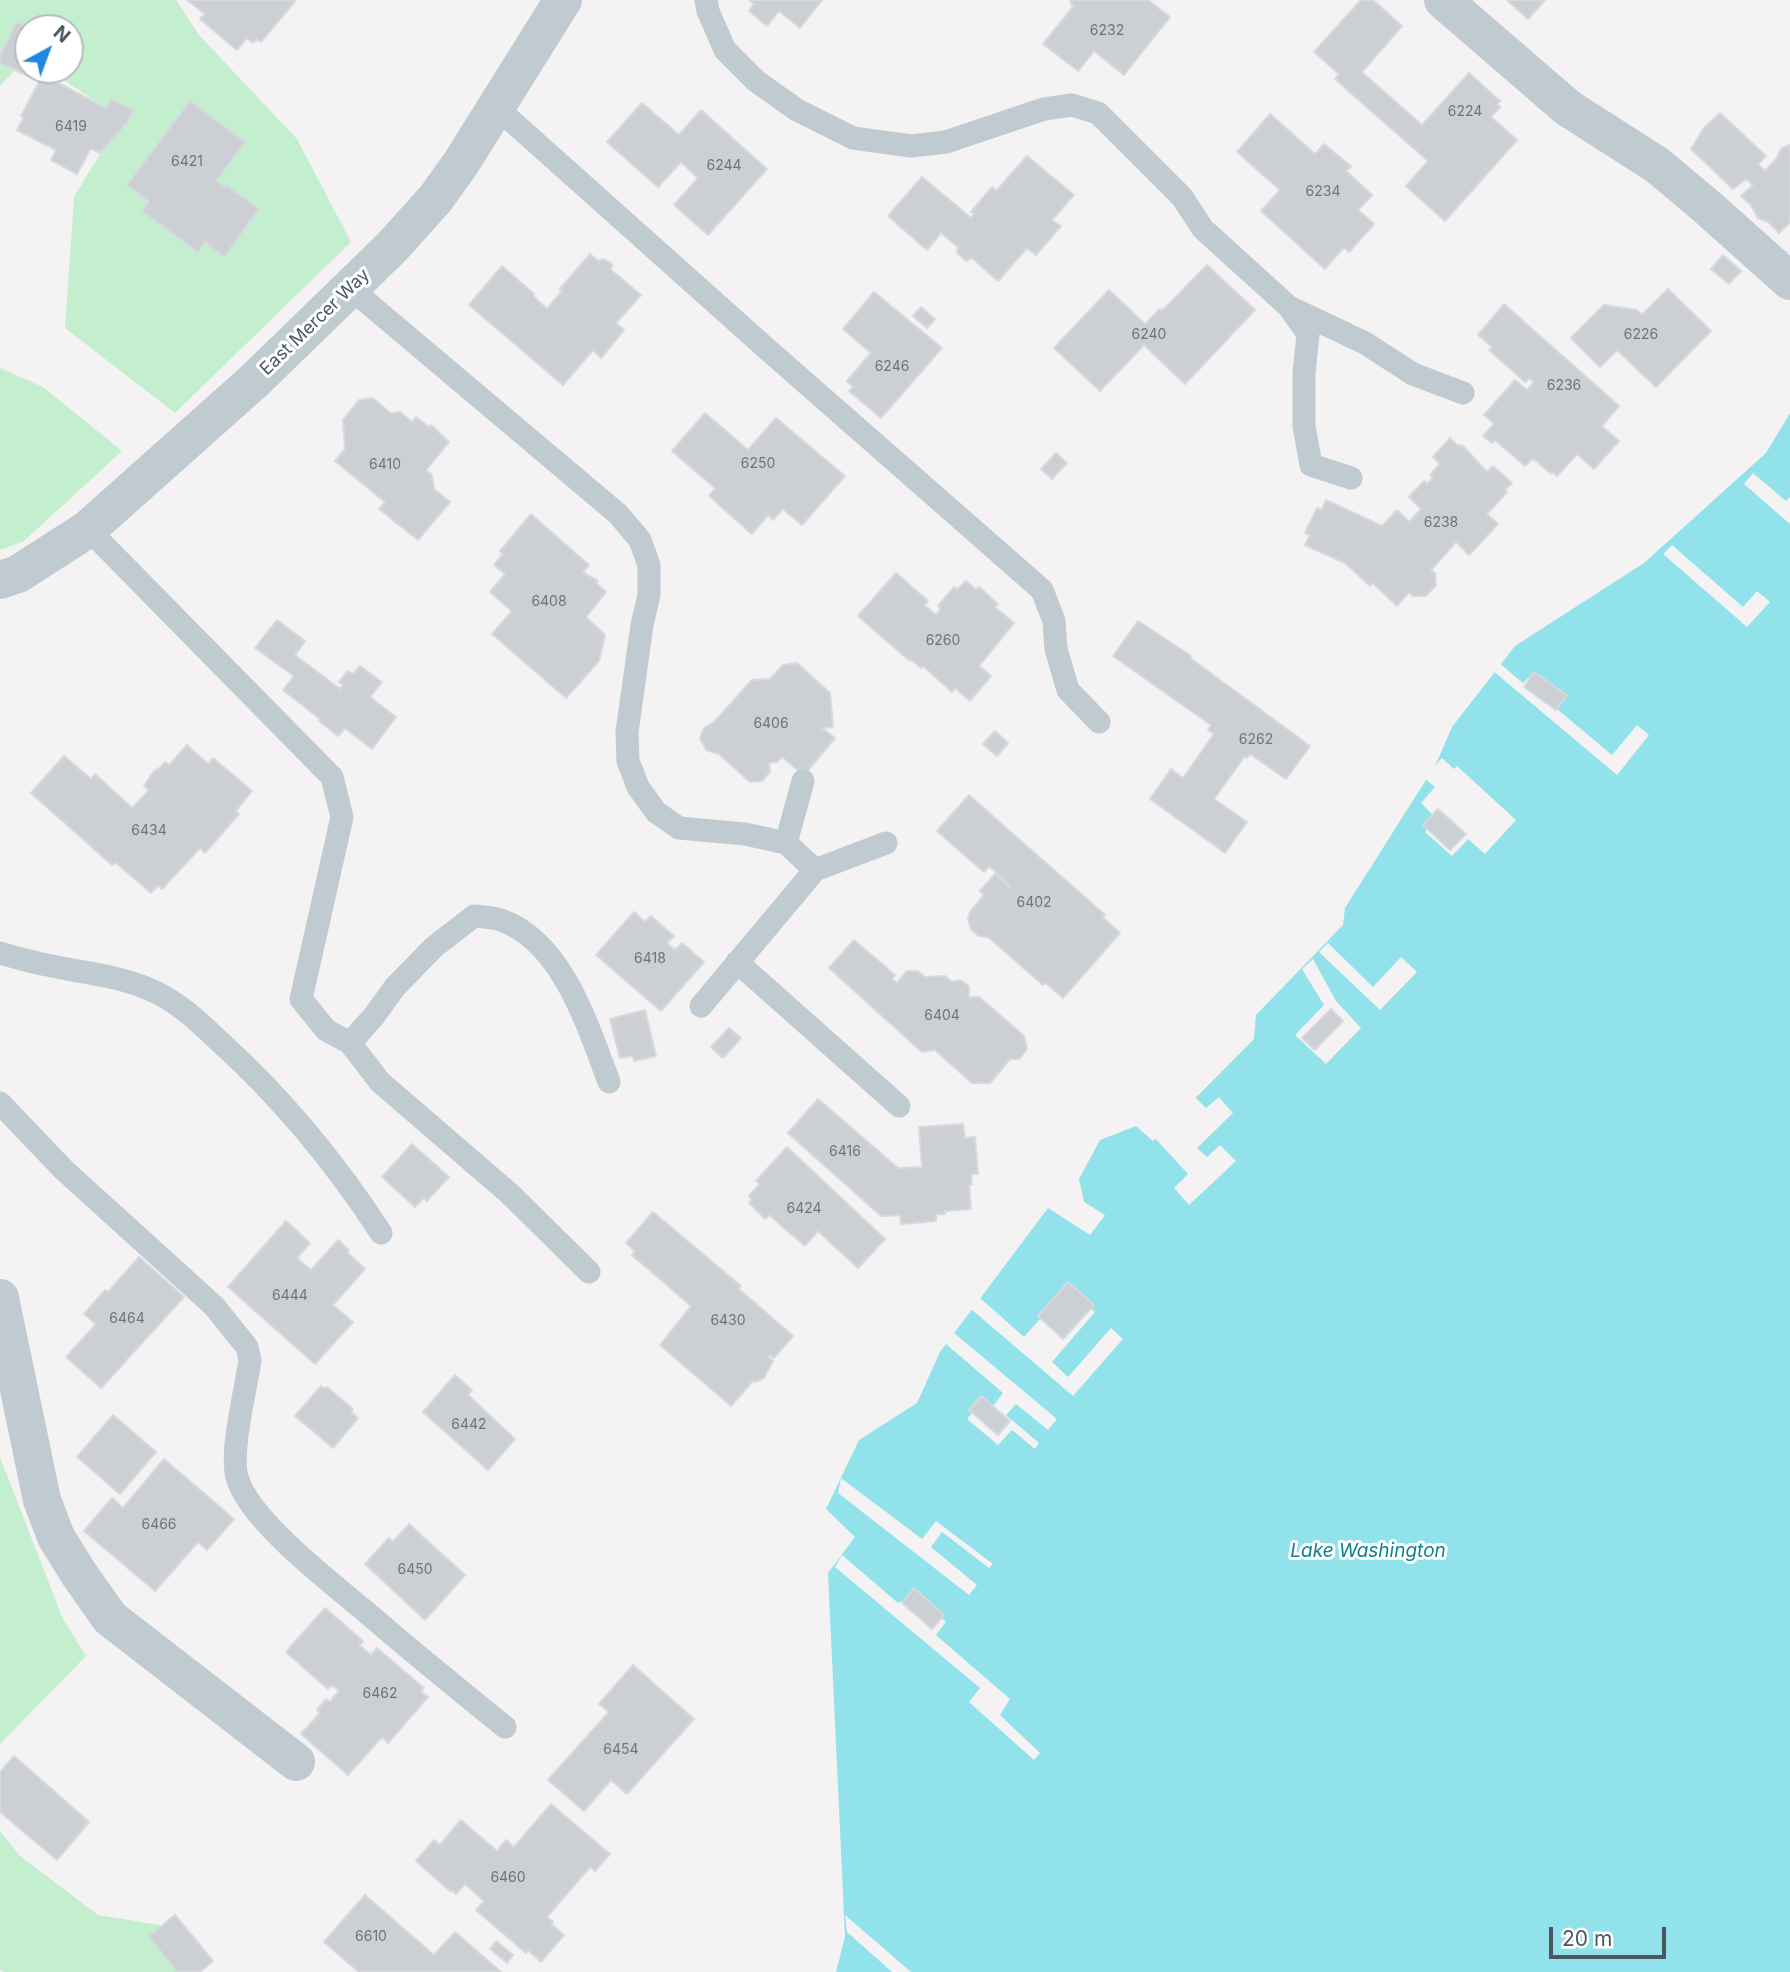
<!DOCTYPE html>
<style>
body{margin:0}
#map{position:relative;width:1790px;height:1972px;overflow:hidden;background:#f4f2f2;font-family:Inter,sans-serif}
canvas{display:block}
.north{position:absolute;left:14px;top:14px;width:70px;height:70px;box-sizing:border-box;background:#fff;border:2px solid #b7bcbf;border-radius:50%;rotate:41deg;font-size:19px;font-weight:700;line-height:28px;text-align:center;color:#4a5860}
.north::after{content:'';display:block;margin:auto;width:24px;height:32px;background:#1e89e2;clip-path:polygon(50% 0,100% 100%,50% 72%,0 100%)}
.scale{position:absolute;left:1549px;top:1927px;width:117px;height:32px;box-sizing:border-box;border:4px solid #4a5860;border-top:0;padding-left:9px;font-size:21px;line-height:24px;white-space:nowrap;color:#4a5860;-webkit-text-stroke:5px #fff;paint-order:stroke}
</style>
<div id="map">
<canvas width="1790" height="1972"></canvas>
<div class="north">N</div>
<div class="scale">20 m</div>
</div>
<script>
const g = document.querySelector('canvas').getContext('2d');
g.lineJoin = 'round';
function fillPath(path, color) { g.fillStyle = color; g.fill(path, 'evenodd'); }
function stroke(path, color, width, dash) { g.strokeStyle = color; g.lineWidth = width; g.lineCap = dash ? 'butt' : 'round'; g.setLineDash(dash || []); g.stroke(path); }
function write(font, color, halo, rows, align = 'center') {
  g.font = font + ' Inter,sans-serif'; g.lineWidth = 6; g.setLineDash([]); g.textBaseline = 'middle'; g.strokeStyle = halo; g.fillStyle = color; for (const [text, x, y, turn = 0] of rows) {
    g.save(); g.translate(x, y); g.rotate((+turn || 0) * Math.PI / 180); g.textAlign = isNaN(turn) ? turn : align; if (halo) g.strokeText(text, 0, 0); g.fillText(text, 0, 0); g.restore();
  }
}
const green = new Path2D(`
 M 0,0 L 176,0 L 199,35 L 297,139 L 351,242 L 175,413 L 65,328 L 74,197 L 122,118 L 48,70 L 70,70 L 70,28 L 28,28 L 27,57 L 0,86 Z
 M 0,368 L 43,387 L 122,451 L 24,541 L 0,550 Z
 M 0,1457 L 63,1619 L 86,1656 L 0,1744 Z
 M 0,1831 L 20,1856 L 98,1915 L 166,1926 L 190,1972 L 3,1972 L 0,1969 Z`);
const water = new Path2D(`
 M 1790,413 L 1790,1972 L 836,1972 L 845,1937 L 828,1573 L 855,1537 L 826,1509 L 859,1440 L 917,1403 L 940,1352 L 1048,1208 L 1090,1235 L 1105,1215 L 1084,1202 L 1079,1179 L 1100,1140 L 1136,1126 L 1153,1141 L 1254,1039 L 1256,1015 L 1343,925 L 1345,908 L 1436,764 L 1452,727 L 1515,646 L 1644,563 L 1766,453 Z`);
const pier = new Path2D(`
 M 1753,473 L 1786,501 L 1790,497 L 1790,524 L 1744,484 Z
 M 1672,545 L 1743,607 L 1757,591 L 1770,602 L 1747,627 L 1663,554 Z
 M 1498,662 L 1523,683 L 1534,672 L 1565,698 L 1557,709 L 1612,755 L 1637,725 L 1649,735 L 1617,775 L 1492,670 Z
 M 1442,758 L 1454,769 L 1457,766 L 1516,820 L 1485,854 L 1468,839 L 1452,856 L 1425,832 L 1437,819 L 1421,803 L 1435,787 L 1424,778 Z
 M 1328,943 L 1373,987 L 1401,957 L 1417,972 L 1380,1010 L 1319,952 Z
 M 1313,959 L 1336,1001 L 1361,1028 L 1326,1064 L 1295,1035 L 1324,1005 L 1302,969 Z
 M 1195,1097 L 1206,1108 L 1219,1097 L 1233,1113 L 1197,1148 L 1207,1157 L 1220,1145 L 1236,1161 L 1189,1205 L 1174,1188 L 1188,1174 L 1153,1136 Z
 M 1067,1288 L 1095,1312 L 1052,1362 L 1068,1377 L 1111,1328 L 1123,1339 L 1073,1396 L 971,1309 L 980,1298 L 1024,1337 Z
 M 954,1333 L 1057,1419 L 1048,1430 L 1016,1404 L 1006,1415 L 1039,1443 L 1035,1449 L 1012,1430 L 998,1445 L 967,1419 L 980,1404 L 989,1411 L 1003,1393 L 946,1344 Z
 M 841,1478 L 922,1539 L 936,1521 L 993,1564 L 989,1568 L 942,1532 L 931,1547 L 977,1585 L 969,1595 L 838,1493 Z
 M 842,1555 L 898,1603 L 916,1596 L 946,1622 L 936,1635 L 1010,1699 L 1000,1715 L 1040,1753 L 1034,1760 L 969,1702 L 980,1688 L 835,1567 Z
 M 845,1915 L 911,1972 L 892,1972 L 847,1932 Z`);
const building = new Path2D(`
 M 187,0 L 296,0 L 261,42 L 257,39 L 253,43 L 247,38 L 237,50 L 200,19 L 205,14 Z
 M 749,0 L 822,0 L 800,28 L 779,11 L 767,26 L 749,11 L 754,4 Z
 M 1070,0 L 1148,0 L 1170,17 L 1124,75 L 1094,51 L 1078,71 L 1043,44 L 1073,7 Z
 M 1361,0 L 1373,0 L 1402,26 L 1362,72 L 1422,125 L 1469,73 L 1500,101 L 1497,104 L 1500,107 L 1491,117 L 1517,140 L 1445,221 L 1406,186 L 1428,161 L 1335,79 L 1339,74 L 1314,52 Z
 M 1507,0 L 1545,0 L 1528,19 Z
 M 16,22 L 30,28 L 28,70 L 33,70 L 30,77 L 0,63 L 0,56 Z
 M 43,75 L 106,108 L 111,99 L 133,110 L 126,124 L 100,153 L 92,149 L 90,150 L 77,174 L 51,160 L 56,150 L 17,130 L 24,117 L 21,116 Z
 M 190,101 L 245,142 L 216,181 L 225,188 L 226,185 L 259,209 L 224,257 L 205,242 L 198,252 L 142,211 L 149,201 L 127,185 Z
 M 642,103 L 679,135 L 701,110 L 767,169 L 708,235 L 674,205 L 698,178 L 681,162 L 658,187 L 607,142 Z
 M 1720,113 L 1766,156 L 1758,164 L 1765,171 L 1777,158 L 1781,149 L 1790,145 L 1790,222 L 1779,233 L 1768,222 L 1758,218 L 1751,205 L 1741,196 L 1753,185 L 1746,179 L 1733,189 L 1691,149 L 1704,128 Z
 M 1270,114 L 1315,154 L 1324,144 L 1351,166 L 1346,171 L 1372,195 L 1358,210 L 1374,224 L 1349,252 L 1344,247 L 1325,269 L 1261,211 L 1280,190 L 1237,152 Z
 M 1027,156 L 1074,195 L 1052,220 L 1061,226 L 1036,255 L 1027,248 L 998,281 L 972,258 L 966,261 L 957,253 L 958,247 L 941,233 L 927,250 L 888,216 L 922,177 L 971,218 L 974,214 L 971,212 L 992,187 L 996,191 Z
 M 590,254 L 598,261 L 604,259 L 612,264 L 611,270 L 641,295 L 616,323 L 624,330 L 601,358 L 593,350 L 563,385 L 469,305 L 502,266 L 534,294 L 533,296 L 547,309 L 562,291 L 560,289 Z
 M 1723,255 L 1741,271 L 1729,284 L 1711,269 Z
 M 1207,265 L 1255,310 L 1185,384 L 1144,345 L 1100,391 L 1054,348 L 1109,290 L 1145,324 L 1160,309 L 1162,311 Z
 M 1668,289 L 1711,331 L 1656,387 L 1617,350 L 1600,367 L 1571,338 L 1604,305 L 1637,310 L 1642,315 Z
 M 874,292 L 942,348 L 881,418 L 849,391 L 853,387 L 847,381 L 871,353 L 843,329 Z
 M 1504,304 L 1619,406 L 1602,426 L 1619,441 L 1594,469 L 1577,454 L 1557,476 L 1553,472 L 1551,474 L 1533,458 L 1525,466 L 1495,440 L 1492,443 L 1483,436 L 1494,424 L 1484,415 L 1515,380 L 1527,390 L 1534,382 L 1529,378 L 1525,382 L 1489,350 L 1492,347 L 1478,335 Z
 M 921,307 L 935,319 L 927,328 L 913,316 Z
 M 373,398 L 390,413 L 400,412 L 412,422 L 416,417 L 429,427 L 431,425 L 449,442 L 426,470 L 432,475 L 434,489 L 450,502 L 418,540 L 379,509 L 385,502 L 335,461 L 345,449 L 343,420 L 359,400 Z
 M 705,413 L 748,450 L 776,418 L 845,476 L 802,525 L 783,509 L 773,520 L 768,515 L 752,534 L 709,496 L 715,488 L 672,451 Z
 M 1450,438 L 1457,445 L 1463,446 L 1487,472 L 1493,466 L 1512,483 L 1505,490 L 1507,492 L 1487,514 L 1498,524 L 1469,555 L 1456,542 L 1431,570 L 1435,573 L 1436,585 L 1426,596 L 1413,596 L 1409,592 L 1397,606 L 1373,583 L 1370,586 L 1345,563 L 1305,545 L 1310,535 L 1305,533 L 1317,508 L 1322,510 L 1326,500 L 1382,526 L 1397,510 L 1409,522 L 1421,509 L 1409,497 L 1424,481 L 1427,484 L 1433,478 L 1430,475 L 1440,464 L 1433,457 Z
 M 1056,453 L 1067,463 L 1052,479 L 1041,469 Z
 M 531,514 L 589,565 L 583,572 L 598,581 L 596,583 L 606,592 L 586,617 L 605,635 L 599,661 L 566,698 L 492,634 L 512,611 L 490,592 L 505,574 L 494,565 L 503,554 L 500,551 Z
 M 896,573 L 928,601 L 924,605 L 936,615 L 941,609 L 938,606 L 954,587 L 957,590 L 966,581 L 976,590 L 979,587 L 998,604 L 995,607 L 1014,623 L 979,666 L 991,676 L 970,701 L 955,688 L 952,692 L 923,666 L 921,668 L 911,659 L 910,661 L 858,616 Z
 M 277,620 L 305,641 L 295,655 L 340,689 L 343,685 L 339,682 L 348,671 L 353,674 L 360,666 L 382,682 L 370,697 L 396,717 L 372,749 L 345,728 L 338,736 L 319,721 L 320,719 L 283,690 L 294,676 L 255,648 Z
 M 1138,621 L 1191,656 L 1190,658 L 1310,746 L 1286,779 L 1250,754 L 1247,758 L 1245,756 L 1214,799 L 1247,822 L 1225,853 L 1150,799 L 1171,769 L 1183,778 L 1214,734 L 1208,730 L 1211,725 L 1113,656 Z
 M 797,663 L 830,693 L 833,727 L 822,728 L 835,738 L 804,775 L 782,757 L 777,762 L 769,763 L 770,772 L 762,781 L 750,782 L 719,754 L 706,750 L 700,738 L 704,728 L 714,722 L 752,680 L 770,679 L 783,665 Z
 M 1534,672 L 1567,695 L 1556,710 L 1524,687 Z
 M 995,731 L 1008,743 L 997,756 L 983,744 Z
 M 187,745 L 208,764 L 213,758 L 252,791 L 236,811 L 239,814 L 205,853 L 200,848 L 162,889 L 158,885 L 151,893 L 115,862 L 112,865 L 31,793 L 64,756 L 91,779 L 95,774 L 132,808 L 149,790 L 144,786 L 153,772 L 161,767 L 165,762 L 169,765 Z
 M 969,795 L 1105,915 L 1103,918 L 1120,933 L 1063,998 L 1046,983 L 1043,985 L 988,937 L 979,936 L 971,929 L 968,919 L 970,912 L 984,895 L 980,891 L 995,874 L 1009,887 L 1010,885 L 989,866 L 984,872 L 937,831 Z
 M 1438,809 L 1466,834 L 1450,850 L 1423,825 Z
 M 634,912 L 645,922 L 651,916 L 674,936 L 667,943 L 675,950 L 682,943 L 704,962 L 661,1011 L 596,955 Z
 M 854,940 L 895,975 L 892,979 L 897,983 L 907,971 L 918,971 L 925,977 L 945,976 L 952,982 L 960,980 L 969,986 L 969,997 L 979,997 L 1024,1036 L 1027,1049 L 1019,1059 L 1010,1059 L 990,1083 L 972,1083 L 935,1050 L 922,1052 L 829,968 Z
 M 1331,1009 L 1343,1021 L 1315,1050 L 1302,1038 Z
 M 645,1010 L 656,1056 L 634,1061 L 633,1056 L 620,1058 L 610,1019 Z
 M 729,1028 L 741,1038 L 723,1058 L 711,1047 Z
 M 818,1099 L 898,1168 L 922,1167 L 919,1127 L 963,1124 L 965,1138 L 975,1137 L 978,1174 L 971,1174 L 972,1184 L 969,1185 L 971,1209 L 945,1211 L 945,1214 L 936,1214 L 936,1221 L 901,1224 L 900,1215 L 881,1216 L 788,1133 Z
 M 412,1144 L 449,1177 L 427,1201 L 424,1198 L 415,1207 L 382,1177 Z
 M 787,1147 L 885,1239 L 858,1268 L 818,1231 L 805,1246 L 769,1215 L 765,1219 L 749,1203 L 752,1200 L 749,1196 L 760,1184 L 756,1181 Z
 M 653,1212 L 741,1286 L 739,1289 L 793,1336 L 774,1358 L 770,1355 L 768,1357 L 773,1361 L 764,1378 L 755,1382 L 753,1381 L 731,1406 L 660,1345 L 691,1306 L 632,1255 L 635,1251 L 626,1243 Z
 M 286,1221 L 310,1243 L 297,1258 L 311,1270 L 338,1240 L 349,1250 L 347,1252 L 365,1269 L 333,1305 L 353,1322 L 315,1364 L 228,1287 Z
 M 139,1257 L 184,1297 L 101,1388 L 66,1357 L 96,1324 L 84,1314 L 105,1290 L 108,1292 Z
 M 1068,1282 L 1094,1305 L 1063,1339 L 1038,1316 Z
 M 455,1375 L 472,1390 L 468,1395 L 515,1439 L 488,1470 L 423,1412 Z
 M 321,1386 L 325,1389 L 327,1387 L 353,1409 L 351,1412 L 358,1418 L 333,1448 L 295,1416 Z
 M 981,1396 L 1010,1421 L 998,1435 L 969,1410 Z
 M 113,1415 L 156,1452 L 120,1494 L 77,1457 Z
 M 164,1459 L 234,1519 L 207,1550 L 198,1542 L 155,1591 L 84,1531 L 112,1498 L 123,1508 Z
 M 409,1524 L 465,1575 L 425,1620 L 365,1564 L 389,1538 L 393,1542 Z
 M 914,1588 L 944,1615 L 932,1629 L 902,1603 Z
 M 325,1608 L 363,1641 L 359,1645 L 371,1655 L 377,1648 L 424,1688 L 421,1692 L 428,1697 L 388,1743 L 382,1737 L 348,1775 L 301,1734 L 320,1713 L 317,1710 L 326,1699 L 330,1702 L 339,1691 L 332,1685 L 328,1689 L 286,1652 Z
 M 633,1665 L 694,1719 L 627,1794 L 611,1780 L 584,1811 L 548,1780 L 609,1712 L 599,1704 Z
 M 14,1756 L 89,1822 L 57,1860 L 0,1812 L 0,1772 Z
 M 551,1804 L 610,1854 L 595,1871 L 590,1867 L 547,1917 L 553,1922 L 551,1924 L 564,1935 L 541,1962 L 528,1950 L 526,1953 L 476,1910 L 484,1901 L 465,1884 L 456,1894 L 452,1890 L 450,1891 L 416,1861 L 434,1840 L 440,1845 L 461,1820 L 497,1851 L 506,1840 L 514,1847 Z
 M 365,1895 L 434,1955 L 455,1932 L 501,1972 L 359,1972 L 324,1942 Z
 M 175,1915 L 213,1961 L 200,1972 L 177,1972 L 149,1936 Z
 M 496,1941 L 513,1955 L 507,1963 L 490,1949 Z`);
const service = new Path2D(`
 M 706,0 L 708,11 L 725,50 L 756,81 L 797,110 L 853,138 L 911,146 L 946,142 L 1044,109 L 1072,105 L 1098,113 L 1182,197 L 1203,229 L 1289,307 L 1365,343 L 1413,374 L 1463,393
 M 496,107 L 767,349 L 1042,590 L 1054,621 L 1056,649 L 1068,690 L 1099,722
 M 350,288 L 618,514 L 640,540 L 649,565 L 649,595 L 642,625 L 627,732 L 628,761 L 638,787 L 656,812 L 679,828 L 745,834 L 786,843 L 815,870
 M 1289,307 L 1308,334 L 1304,373 L 1304,426 L 1311,465 L 1351,478
 M 88,529 L 332,777 L 342,817 L 301,999 L 326,1030 L 350,1043 L 380,1082 L 510,1194 L 589,1272
 M 786,843 L 803,781
 M 0,953 C 17,958 35,963 52,966 C 85,973 120,976 151,990 C 177,1001 199,1022 219,1041 C 282,1098 335,1162 381,1233
 M 737,962 L 899,1106
 M 701,1006 L 815,870 L 886,843
 M 350,1043 L 374,1016 L 395,987 L 434,947 L 474,916 C 482,917 493,917 501,920 C 563,942 588,1027 609,1082
 M 0,1103 L 64,1170 L 214,1306 L 247,1347 L 250,1360 C 246,1389 230,1450 237,1477 C 248,1519 330,1582 365,1611 C 411,1651 458,1689 505,1727`);
const minor = new Path2D(`
 M 1443,0 L 1568,108 L 1657,165 L 1706,206 L 1790,281
 M 0,1298 L 42,1500 L 56,1537 L 79,1574 L 110,1618 L 296,1762`);
const tertiary = new Path2D(`
 M 0,580 L 18,574 L 88,529 L 254,381 L 392,247 L 436,198 L 461,163 L 563,0`);
const numberNames = [
 ["6232",1107,31],
 ["6224",1465,112],
 ["6419",71,127],
 ["6421",187,162],
 ["6244",724,166],
 ["6234",1323,192],
 ["6240",1149,335],
 ["6226",1641,335],
 ["6246",892,367],
 ["6236",1564,386],
 ["6250",758,464],
 ["6410",385,465],
 ["6238",1441,523],
 ["6408",549,602],
 ["6260",943,641],
 ["6406",771,724],
 ["6262",1256,740],
 ["6434",149,831],
 ["6402",1034,903],
 ["6418",650,959],
 ["6404",942,1016],
 ["6416",845,1152],
 ["6424",804,1209],
 ["6444",290,1296],
 ["6464",127,1319],
 ["6430",728,1321],
 ["6442",469,1425],
 ["6466",159,1525],
 ["6450",415,1570],
 ["6462",380,1694],
 ["6454",621,1750],
 ["6460",508,1878],
 ["6610",371,1937]
];
const streetNames = [
 ["East Mercer Way",315,322,-44]
];
const waterNames = [
 ["Lake Washington",1368,1551]
];
fillPath(green, '#c3efcf');
fillPath(water, '#91e2eb');
fillPath(pier, '#f4f2f2');
fillPath(building, '#ccd0d4');
stroke(building, '#d6d9dd', 2);
stroke(service, '#c0cbd1', 23);
stroke(minor, '#c0cbd1', 38);
stroke(tertiary, '#c0cbd1', 38);
write('14px', '#6a767d', null, numberNames);
write('18px', '#4a5860', '#fff', streetNames);
write('italic 19px', '#0f818e', '#fff', waterNames);
</script>
